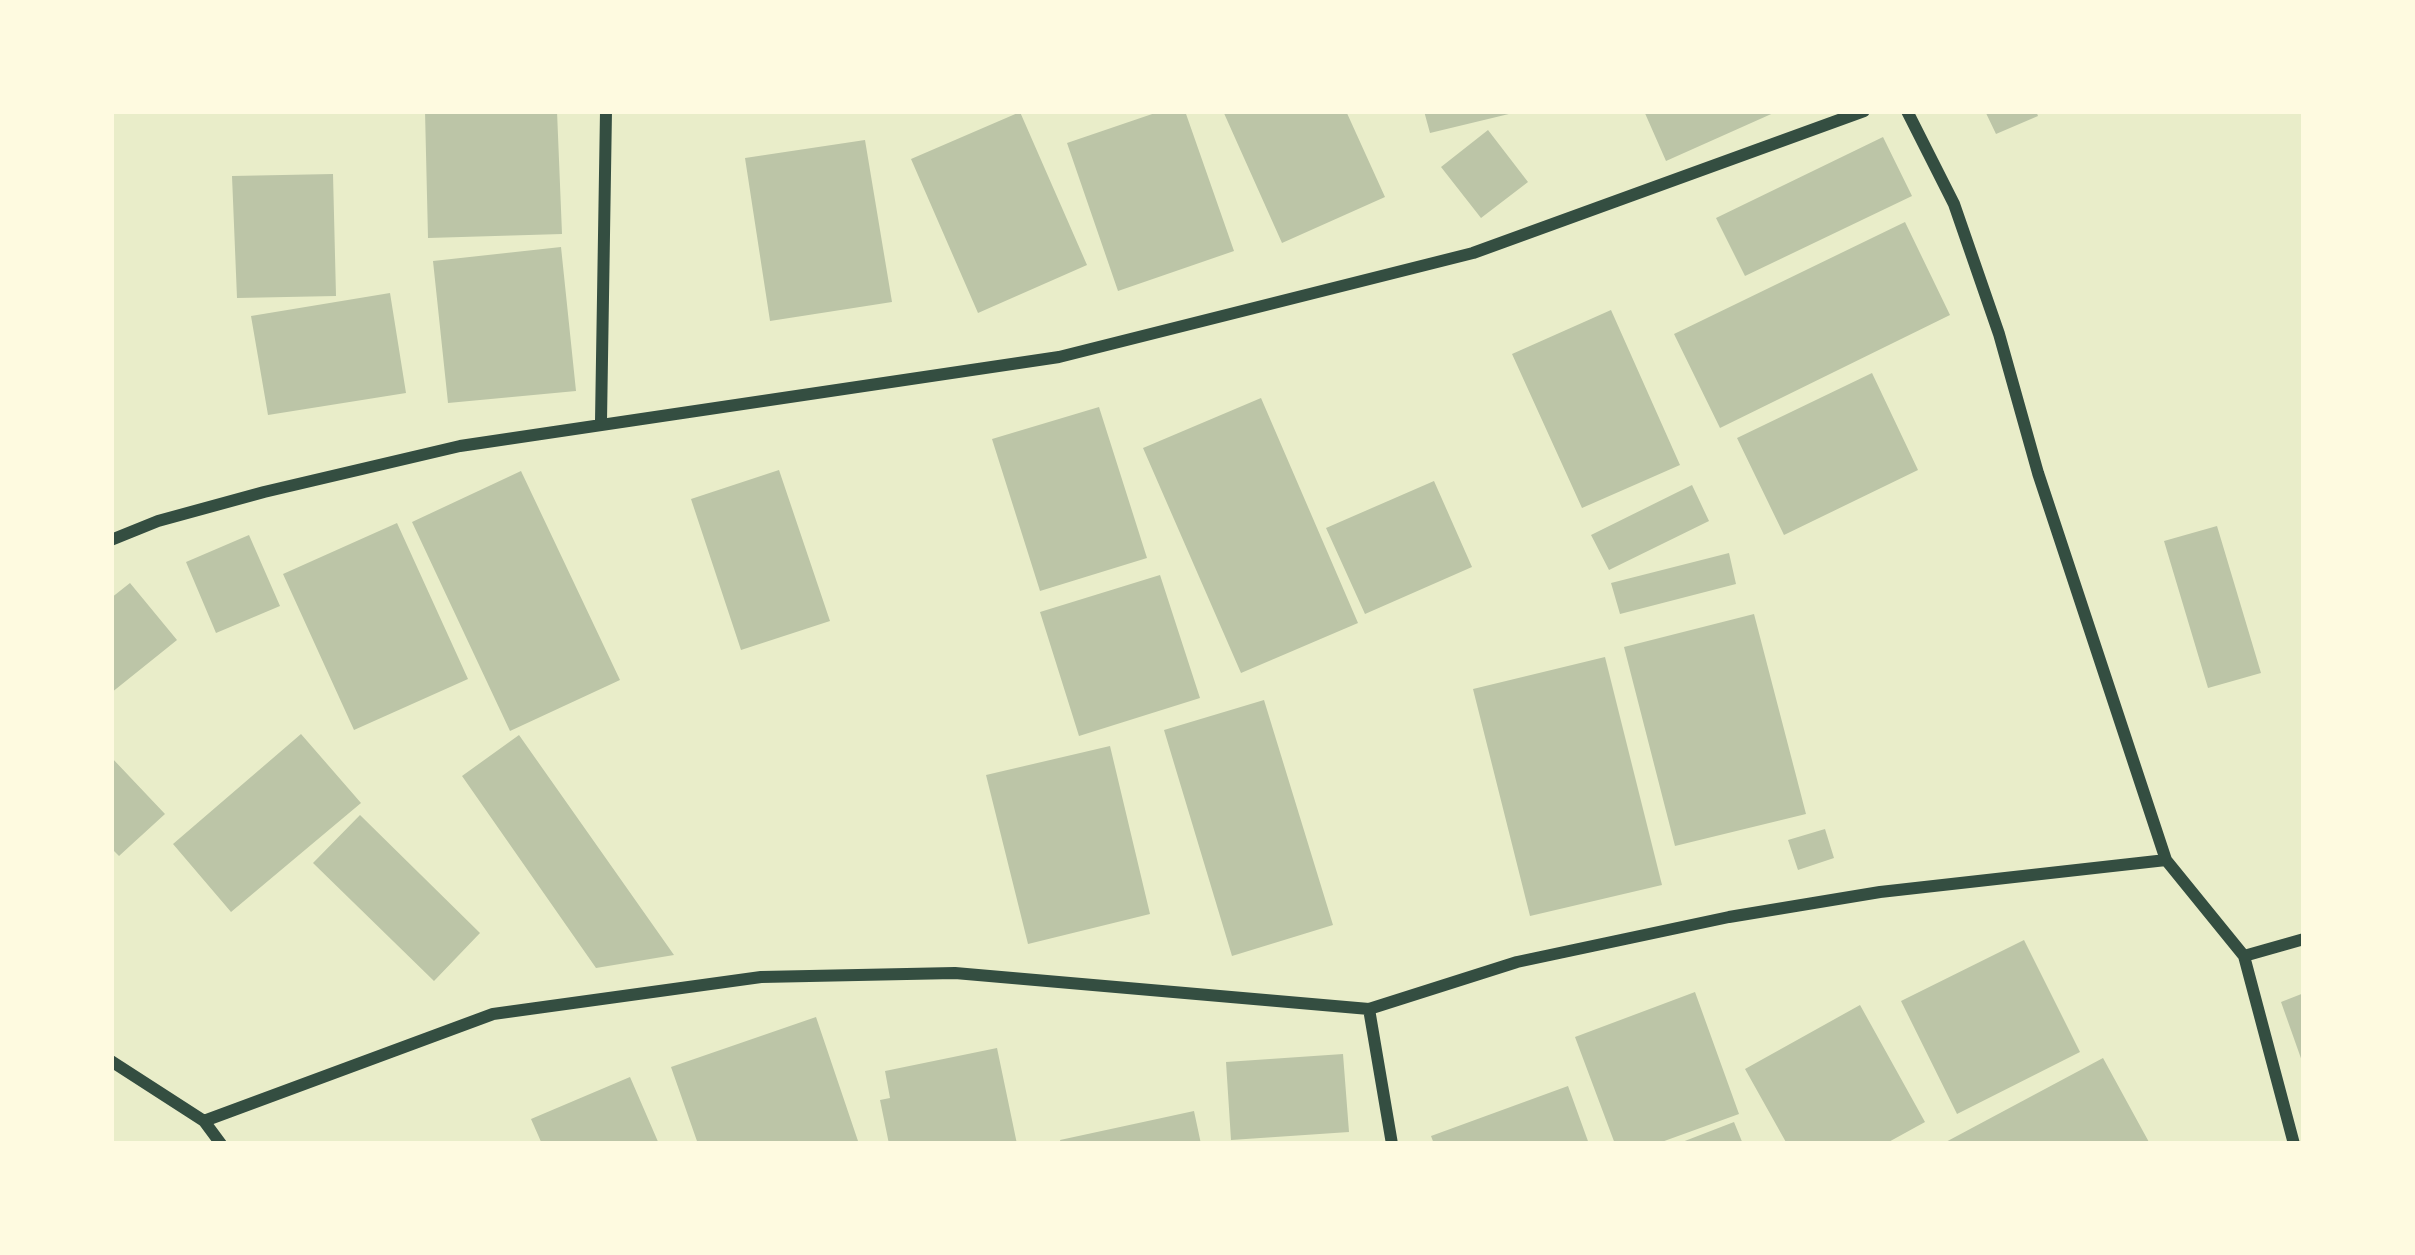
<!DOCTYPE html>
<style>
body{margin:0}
#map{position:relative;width:2415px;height:1255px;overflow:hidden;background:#e9edc9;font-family:"DejaVu Sans",sans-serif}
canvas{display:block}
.frame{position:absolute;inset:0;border:114px solid #fefae0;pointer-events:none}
</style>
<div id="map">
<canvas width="2415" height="1255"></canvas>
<div class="frame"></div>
</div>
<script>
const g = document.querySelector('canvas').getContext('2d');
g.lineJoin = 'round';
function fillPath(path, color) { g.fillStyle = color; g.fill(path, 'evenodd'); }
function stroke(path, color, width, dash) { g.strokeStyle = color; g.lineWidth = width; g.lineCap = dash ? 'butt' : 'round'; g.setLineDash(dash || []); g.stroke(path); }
const building = new Path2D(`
 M 425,111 L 557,111 L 562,234 L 428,238 Z
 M 1161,111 L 1185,111 L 1234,251 L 1118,291 L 1067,143 Z
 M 1223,111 L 1346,111 L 1385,197 L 1282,243 Z
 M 1424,111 L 1513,111 L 1513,113 L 1430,133 Z
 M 1644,111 L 1778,111 L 1666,161 Z
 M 1985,111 L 2036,111 L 2038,116 L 1996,134 Z
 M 1020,112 L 1087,265 L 978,313 L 911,159 Z
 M 1488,130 L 1528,182 L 1481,218 L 1441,167 Z
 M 1883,137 L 1912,196 L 1745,276 L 1716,218 Z
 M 865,140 L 892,302 L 770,321 L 745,158 Z
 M 333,174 L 336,296 L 237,298 L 232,176 Z
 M 1905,222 L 1950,315 L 1720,428 L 1674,334 Z
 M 561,247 L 576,391 L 448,403 L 433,261 Z
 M 390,293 L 406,393 L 268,415 L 251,316 Z
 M 1611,310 L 1680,465 L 1582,508 L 1512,354 Z
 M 1872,373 L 1918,470 L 1784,535 L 1737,438 Z
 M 1261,398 L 1358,623 L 1241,673 L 1143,448 Z
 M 1099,407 L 1147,558 L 1040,591 L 992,439 Z
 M 779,470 L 830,621 L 741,650 L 691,499 Z
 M 521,471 L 620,680 L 510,731 L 412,522 Z
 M 1434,481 L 1472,567 L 1365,614 L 1326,528 Z
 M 1692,485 L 1709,521 L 1609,570 L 1591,535 Z
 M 397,523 L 468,679 L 354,730 L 283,574 Z
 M 2217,526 L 2261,673 L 2208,688 L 2164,541 Z
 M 249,535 L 280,606 L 216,633 L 186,562 Z
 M 1729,553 L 1736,584 L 1620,614 L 1611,583 Z
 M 1160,575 L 1200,698 L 1079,736 L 1040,612 Z
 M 130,583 L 177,640 L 111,693 L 111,598 Z
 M 1754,614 L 1806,814 L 1675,846 L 1624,647 Z
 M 1605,657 L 1662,885 L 1530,916 L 1473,689 Z
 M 1264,700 L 1333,925 L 1232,956 L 1164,730 Z
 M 301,734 L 361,803 L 231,912 L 173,844 Z
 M 519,735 L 674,955 L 596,968 L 462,776 Z
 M 1110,746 L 1150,914 L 1028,944 L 986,775 Z
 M 111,757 L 165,814 L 119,856 L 111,848 Z
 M 360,815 L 480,933 L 434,981 L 313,863 Z
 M 1825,829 L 1834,858 L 1798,870 L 1788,840 Z
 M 2024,940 L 2080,1052 L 1957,1114 L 1901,1001 Z
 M 1695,992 L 1739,1114 L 1656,1144 L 1615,1144 L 1575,1037 Z
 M 2304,993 L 2304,1064 L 2303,1064 L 2281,1002 Z
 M 1860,1005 L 1925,1122 L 1885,1144 L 1787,1144 L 1745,1069 Z
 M 816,1017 L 859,1144 L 698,1144 L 671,1067 Z
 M 997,1048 L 1017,1144 L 889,1144 L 880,1100 L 890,1098 L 885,1071 Z
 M 1343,1054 L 1349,1132 L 1231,1140 L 1226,1062 Z
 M 2103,1058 L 2150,1144 L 1942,1144 Z
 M 630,1077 L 659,1144 L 542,1144 L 531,1119 Z
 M 1568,1086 L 1589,1144 L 1434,1144 L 1431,1136 Z
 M 1194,1111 L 1201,1144 L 1061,1144 L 1060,1140 Z
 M 1734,1122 L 1743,1144 L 1677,1144 Z`);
const minor = new Path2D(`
 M 1907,111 L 1954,204 L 1999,334 L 2038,473 L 2166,860 L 2244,956 L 2294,1144
 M 601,421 L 606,111
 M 111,540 L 158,521 L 264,492 L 460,446 L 1059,357 L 1473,253 L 1864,111
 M 2244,956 L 2304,939
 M 1369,1009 L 1392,1144
 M 111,1061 L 204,1121 L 221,1144
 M 204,1121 L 493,1014 L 761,977 L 955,973 L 1369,1009 L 1517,962 L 1729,917 L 1880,892 L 2166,860`);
fillPath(building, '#bcc5a7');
stroke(minor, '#344e41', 12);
</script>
